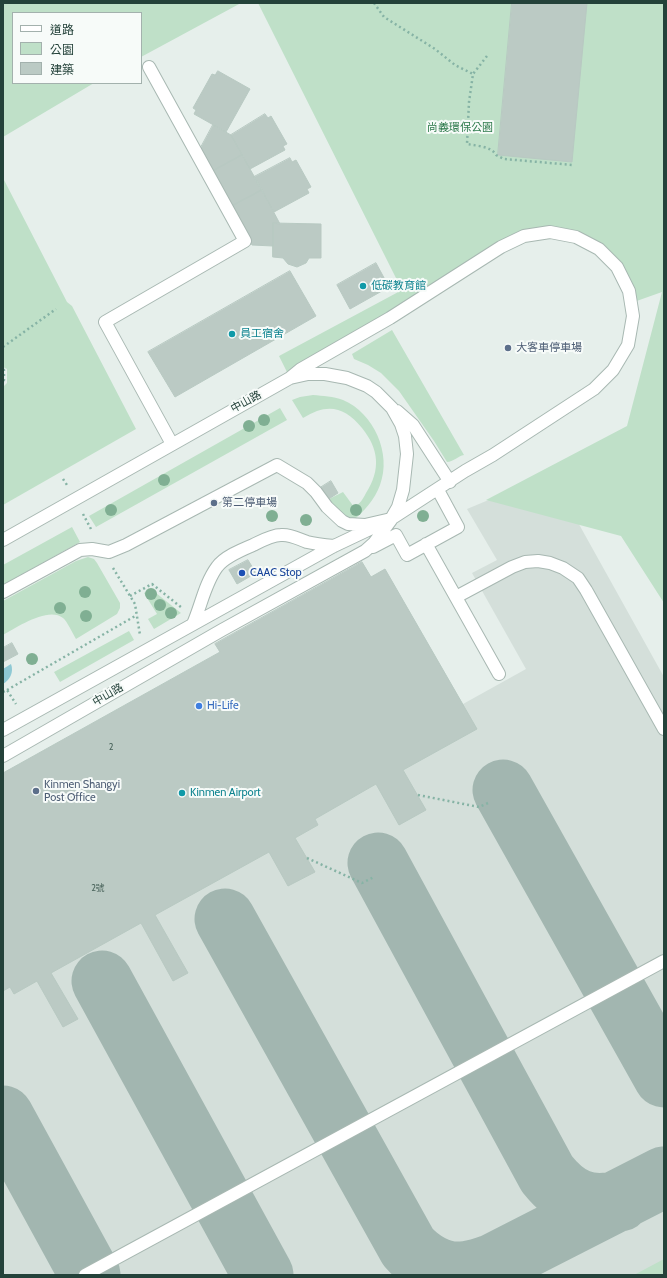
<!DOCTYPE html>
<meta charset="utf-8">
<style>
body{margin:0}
#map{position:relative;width:667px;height:1278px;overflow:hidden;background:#e6efeb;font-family:Cabin,"Noto Sans TC",sans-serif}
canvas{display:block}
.frame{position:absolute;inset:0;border:4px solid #24423a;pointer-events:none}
.legend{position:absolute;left:12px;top:12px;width:130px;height:72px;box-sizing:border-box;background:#f7fbf9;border:1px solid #a3b1ad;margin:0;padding:5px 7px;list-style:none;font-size:12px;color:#24423a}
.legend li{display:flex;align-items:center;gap:8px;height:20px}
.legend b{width:20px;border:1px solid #a3b1ad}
</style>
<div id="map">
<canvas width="667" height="1278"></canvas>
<div class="frame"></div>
<ul class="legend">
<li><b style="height:5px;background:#fff"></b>道路</li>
<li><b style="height:11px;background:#bfe0c8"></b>公園</li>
<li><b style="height:11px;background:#bbcac4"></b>建築</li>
</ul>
</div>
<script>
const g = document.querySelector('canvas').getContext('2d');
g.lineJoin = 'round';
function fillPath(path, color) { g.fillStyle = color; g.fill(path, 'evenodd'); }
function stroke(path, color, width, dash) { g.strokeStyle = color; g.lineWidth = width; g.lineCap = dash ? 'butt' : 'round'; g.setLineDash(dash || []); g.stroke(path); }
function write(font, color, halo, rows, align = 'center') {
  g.font = font + ' Cabin,"Noto Sans TC",sans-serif'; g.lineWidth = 4; g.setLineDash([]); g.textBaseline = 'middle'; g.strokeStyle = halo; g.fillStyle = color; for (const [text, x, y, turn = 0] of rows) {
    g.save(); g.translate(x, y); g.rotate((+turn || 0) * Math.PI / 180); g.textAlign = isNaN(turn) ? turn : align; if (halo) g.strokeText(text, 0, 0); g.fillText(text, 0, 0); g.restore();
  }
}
const built = new Path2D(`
 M 551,474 L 664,677 L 664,1275 L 3,1275 L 3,773 L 220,653 L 215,644 L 362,562 L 371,577 L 385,569 L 463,704 L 526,669 L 472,573 L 497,560 L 467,509 Z`);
const green = new Path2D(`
 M 3,3 L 241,3 L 141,57 L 141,13 L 13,13 L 13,83 L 94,83 L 3,137 Z
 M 258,3 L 664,3 L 664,603 L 621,536 L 486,500 L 627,426 L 662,292 L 631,303 L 622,276 L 576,237 L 524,236 L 290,378 L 279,356 L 402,290 Z
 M 3,178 L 67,302 L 72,306 L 136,429 L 3,505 L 3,387 L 7,383 L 7,369 L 3,367 Z
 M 392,330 L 464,455 C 458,456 453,462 447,462 L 434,441 L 399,391 L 381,373 L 368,365 L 354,359 L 352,354 Z
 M 313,395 C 323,396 333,396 343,400 C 374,413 392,454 380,485 C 375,499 363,513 352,521 L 348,520 L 327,500 L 343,492 L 354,507 C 360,504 363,499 366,493 C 381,470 379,449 362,428 C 344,406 327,403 303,418 L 292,400 L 300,397 Z
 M 280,408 L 287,420 L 96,527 L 89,516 Z
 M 72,527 L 80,542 L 3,585 L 3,565 Z
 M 88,557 L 94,559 L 97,563 L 120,603 L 120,608 L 117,614 L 76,639 C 73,634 67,621 63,618 C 48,606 16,628 3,635 L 3,601 L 76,561 Z
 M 151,589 L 181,613 L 154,629 L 148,619 L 157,614 L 144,593 Z
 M 129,631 L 134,640 L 60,682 L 54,672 Z
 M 664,1259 L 664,1275 L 634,1275 Z`);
const water = new Path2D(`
 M 11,664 C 14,672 10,680 3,684 L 3,669 Z`);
const taxiway = new Path2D(`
 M 503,790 L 664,1077
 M 378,863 L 547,1174 C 568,1200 587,1208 620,1201
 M 225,919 L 408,1247 C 421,1262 441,1273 460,1272 C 471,1272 481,1268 491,1265
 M 102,981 L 263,1275
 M 3,1116 L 90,1275
 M 472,1275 L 664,1177`);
const building = new Path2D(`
 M 512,3 L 587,3 L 572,162 L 498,155 Z
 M 218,71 L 250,89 L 226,132 L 194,114 L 196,110 L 193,108 L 212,74 L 215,75 Z
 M 265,114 L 268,118 L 271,116 L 287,144 L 283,146 L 285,150 L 250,169 L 231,135 Z
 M 213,125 L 231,135 L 242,155 L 211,172 L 199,151 Z
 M 242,155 L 262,190 L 230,207 L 211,172 Z
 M 290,158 L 292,162 L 296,160 L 311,187 L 307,189 L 309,193 L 274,212 L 254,177 Z
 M 262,190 L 280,224 L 273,223 L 273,246 L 252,245 L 230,207 Z
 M 273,223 L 321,224 L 321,258 L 309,258 L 306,263 L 297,267 L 288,264 L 283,258 L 273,257 Z
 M 376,263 L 389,287 L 350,309 L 337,285 Z
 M 290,271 L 316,316 L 175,397 L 148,352 Z
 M 331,481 L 338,493 L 327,500 L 320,488 Z
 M 248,560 L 256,573 L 237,584 L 229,570 Z
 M 362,562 L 371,577 L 385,569 L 477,729 L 403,770 L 426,810 L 399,825 L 376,784 L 315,819 L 318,825 L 295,838 L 315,872 L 288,886 L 269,852 L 155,915 L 188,973 L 173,981 L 141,923 L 51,973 L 78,1019 L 63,1027 L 37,981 L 14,994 L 10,987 L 3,991 L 3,773 L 220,652 L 215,644 Z
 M 12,643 L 18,654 L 3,662 L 3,648 Z`);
const path = new Path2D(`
 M 374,3 L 384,17 L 435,49 L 455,65 L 473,74
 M 487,56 L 473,74 L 469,102 L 467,144 C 477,146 491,146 496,155 L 504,159 L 573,165
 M 3,347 L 56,309
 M 3,370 L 4,370 L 4,380 L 3,381
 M 63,479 L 67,485
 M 83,514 L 92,531
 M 113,568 L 135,604 L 140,635
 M 130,596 L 152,584 L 182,608
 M 7,690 L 137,615
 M 3,692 L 7,690 L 16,704
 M 418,795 L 479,807 L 488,803
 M 307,858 L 362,883 L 374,877`);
const minor = new Path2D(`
 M 149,67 L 245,241 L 105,322 L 172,444
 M 397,411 L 413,425 L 450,482
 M 3,540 L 290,378 L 308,374 L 325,374 L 347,378 L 367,386 L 376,392 L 392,408 L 401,424 L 405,436 L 407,454 L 403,490 L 398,507 L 391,519 L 334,546 L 3,730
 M 426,544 L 499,674
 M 373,547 L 396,535 L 407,555 L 458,527 L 438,490
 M 3,592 L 80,550 L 92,549 L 109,552 L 126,545 L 277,465 L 307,483 L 316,492 L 327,507 L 342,521 L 348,524 L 365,525 L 391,519 L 465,471 L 493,455 L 594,389 L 613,370 L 628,345 L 633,316 L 629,291 L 617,267 L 599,249 L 576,237 L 550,232 L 524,236 L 501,247 L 390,318 L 301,369 L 290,378
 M 456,597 L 512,567 L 525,562 L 538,561 L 550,563 L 563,568 L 578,578 L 586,590 L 664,729
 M 193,624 C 201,606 205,583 217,567 C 224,557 241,550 253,545 C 261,541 272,535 281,535 C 291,534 298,539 307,542 C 316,544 325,545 334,546
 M 3,756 L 222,630 L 365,551 L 374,543 L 391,520
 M 85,1275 L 664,961`);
const trees = [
 [264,420],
 [249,426],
 [164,480],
 [111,510],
 [356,510],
 [272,516],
 [423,516],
 [306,520],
 [85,592],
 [151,594],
 [160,605],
 [60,608],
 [171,613],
 [86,616],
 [32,659]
];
const markers = [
 [363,286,4,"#0f9aa8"],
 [232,334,4,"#0f9aa8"],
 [508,348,4,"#5c6f8a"],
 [214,503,4,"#5c6f8a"],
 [242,573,4,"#1a4fb4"],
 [199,706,4,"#3f7fe0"],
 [36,791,4,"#5c6f8a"],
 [182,793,4,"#0f9aa8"]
];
const numberNames = [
 ["2",111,747],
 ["2號",98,888]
];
const parkNames = [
 ["尚義環保公園",460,128]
];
const cultureNames = [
 ["低碳教育館",371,286],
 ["員工宿舍",240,334],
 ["Kinmen Airport",190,793]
];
const serviceNames = [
 ["大客車停車場",516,348],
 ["第二停車場",222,503],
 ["Kinmen Shangyi",44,785],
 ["Post Office",44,798]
];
const streetNames = [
 ["中山路",246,402,-29],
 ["中山路",108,695,-30]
];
const transitNames = [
 ["CAAC Stop",250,573]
];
const shopNames = [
 ["Hi-Life",207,706]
];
fillPath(built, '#d4dfda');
fillPath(green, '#bfe0c8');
fillPath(water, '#8ec9d4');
stroke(taxiway, '#a2b6b0', 61);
fillPath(building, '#bbcac4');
stroke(building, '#b8c9c2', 1);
stroke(minor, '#a8b8b2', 14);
stroke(path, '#86b3a5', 2.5, [2, 3]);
stroke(minor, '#fff', 12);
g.fillStyle = '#80af93';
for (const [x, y] of trees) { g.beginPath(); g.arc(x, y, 6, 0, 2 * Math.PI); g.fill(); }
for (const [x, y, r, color] of markers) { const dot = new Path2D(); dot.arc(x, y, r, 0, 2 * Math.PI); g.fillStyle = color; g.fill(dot); stroke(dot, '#f7fbf9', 1.5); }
write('9px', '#4a645c', null, numberNames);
write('11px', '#2d7a4b', '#f7fbf9', parkNames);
write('11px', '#0d838f', '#f7fbf9', cultureNames, 'left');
write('11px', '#4e5e75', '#f7fbf9', serviceNames, 'left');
write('11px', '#24423a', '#f7fbf9', streetNames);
write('11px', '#164399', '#f7fbf9', transitNames, 'left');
write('11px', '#366cbe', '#f7fbf9', shopNames, 'left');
</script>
